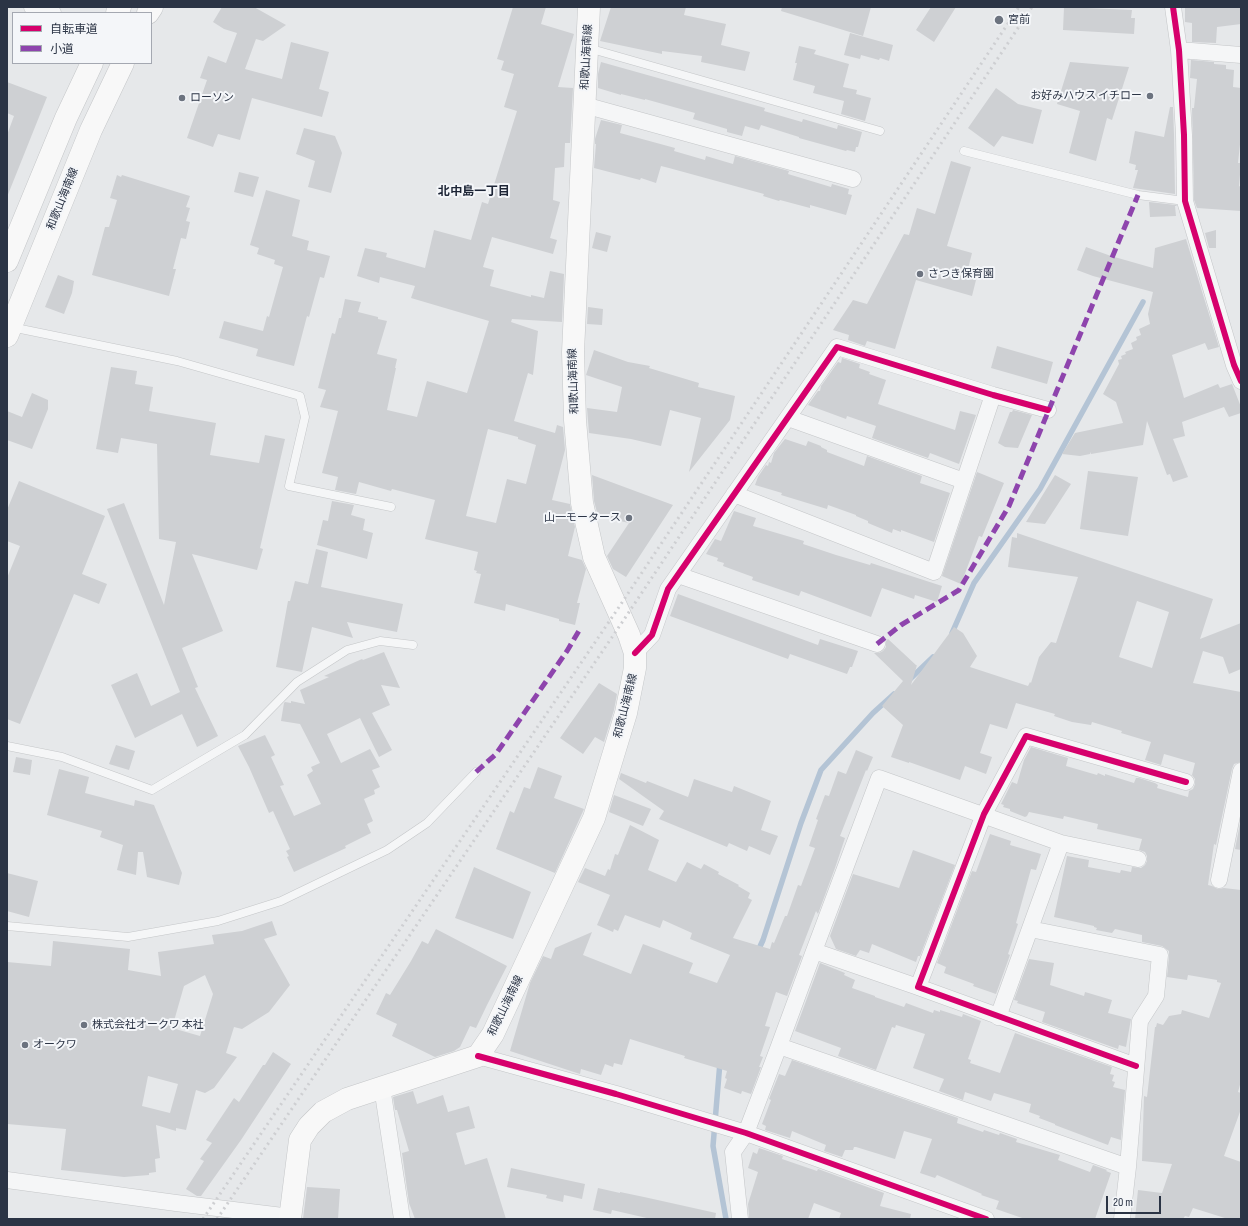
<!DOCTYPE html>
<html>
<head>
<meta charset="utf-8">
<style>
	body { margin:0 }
	#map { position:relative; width:1248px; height:1226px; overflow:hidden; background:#e6e8ea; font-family:"Sofia Sans Condensed","Noto Sans JP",sans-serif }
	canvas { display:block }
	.frame { position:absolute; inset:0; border:8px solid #2b3445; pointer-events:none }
	.legend { position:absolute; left:12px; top:12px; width:140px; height:52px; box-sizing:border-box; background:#f4f6f9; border:1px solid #a4a8b1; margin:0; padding:5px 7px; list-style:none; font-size:12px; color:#2b3445 }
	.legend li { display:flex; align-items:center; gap:8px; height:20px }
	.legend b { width:20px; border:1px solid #a4a8b1 }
	.scale { position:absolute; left:1106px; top:1196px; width:55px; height:18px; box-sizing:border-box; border:2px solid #2b3445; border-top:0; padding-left:5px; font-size:12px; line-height:14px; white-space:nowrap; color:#2b3445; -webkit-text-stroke:3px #f4f6f9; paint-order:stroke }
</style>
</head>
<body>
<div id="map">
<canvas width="1248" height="1226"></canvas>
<div class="frame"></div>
<ul class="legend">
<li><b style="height:5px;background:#d6006c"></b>自転車道</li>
<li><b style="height:5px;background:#8e44ad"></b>小道</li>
</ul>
<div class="scale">20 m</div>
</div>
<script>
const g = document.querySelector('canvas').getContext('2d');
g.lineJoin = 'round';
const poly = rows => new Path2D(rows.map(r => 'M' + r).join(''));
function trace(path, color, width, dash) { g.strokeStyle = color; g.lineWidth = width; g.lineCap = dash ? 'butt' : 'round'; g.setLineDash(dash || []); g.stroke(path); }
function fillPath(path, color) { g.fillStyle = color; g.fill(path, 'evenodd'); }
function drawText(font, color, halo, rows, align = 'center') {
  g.font = font + ' "Sofia Sans Condensed","Noto Sans JP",sans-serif'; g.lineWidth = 4; g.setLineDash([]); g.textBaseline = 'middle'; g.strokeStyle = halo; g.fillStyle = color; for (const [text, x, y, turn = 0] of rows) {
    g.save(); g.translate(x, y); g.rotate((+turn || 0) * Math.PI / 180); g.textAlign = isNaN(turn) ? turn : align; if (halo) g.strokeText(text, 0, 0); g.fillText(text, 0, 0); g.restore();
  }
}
const stream = poly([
	[952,633,974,583,1040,489,1143,302],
	[909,680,933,657],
	[757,953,763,940,801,823,821,770,873,713,894,694],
	[720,1062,713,1146,726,1219]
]);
const building = poly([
	[222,7,254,7,286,25,263,41,256,39,245,69,282,79,291,42,329,52,319,89,329,92,322,117,252,98,240,140,218,134,213,147,187,138,207,80,200,78,208,56,226,63,237,33,224,29,213,22],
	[513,7,546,7,541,24,574,34,558,87,573,88,570,143,565,143,564,167,555,168,553,200,560,202,550,238,557,240,553,254,492,237,483,267,494,270,490,286,531,297,531,295,544,298,550,271,564,274,562,322,512,319,511,322,538,331,533,375,528,373,514,421,555,433,557,425,563,427,565,450,552,500,570,504,575,527,568,556,582,560,586,569,577,603,580,603,575,625,559,621,559,619,506,604,505,611,474,603,481,574,476,573,477,571,474,570,478,552,425,539,435,500,392,489,391,491,359,482,356,494,335,490,338,477,322,473,338,411,320,407,326,390,318,388,332,333,335,334,339,318,341,318,345,299,361,302,358,312,378,317,378,319,387,321,377,354,397,359,395,368,396,368,387,410,417,417,427,381,467,393,489,321,411,298,415,286,380,277,379,283,357,276,365,248,387,253,386,257,425,268,434,230,471,240,482,202,488,204,517,111,504,107,514,74,501,70,504,61,497,59],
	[488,429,518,437,518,439,536,445,526,484,507,479,496,523,466,516],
	[611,7,686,7,684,15,726,24,721,45,750,52,745,71,701,62,702,56,662,51,662,54,600,41],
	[782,7,871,7,863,36,781,11],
	[931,7,956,7,934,42,916,30],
	[1064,7,1132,10,1131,18,1135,18,1134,34,1063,30],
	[1185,7,1241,7,1241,24,1217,27,1216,43,1192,42,1192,23,1185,22],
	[850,33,893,45,889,61,880,58,879,60,861,55,860,59,844,55],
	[799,46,816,50,814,54,849,64,843,87,857,90,856,94,871,98,865,121,841,114,844,101,813,93,815,86,793,80,797,63,795,63],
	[1191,60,1214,62,1214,64,1226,65,1226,69,1234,70,1233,87,1241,88,1241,135,1238,163,1241,163,1239,186,1241,187,1241,211,1197,208,1194,200,1192,108,1194,108,1197,79,1190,78],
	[601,62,765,108,764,111,802,122,803,119,837,129,838,125,862,132,858,147,856,147,855,152,847,150,846,151,799,138,799,137,761,125,759,130,745,126,742,136,727,132,727,129,693,119,695,113,645,99,645,100,621,94,621,95,598,88,598,74],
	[1070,62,1129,67,1112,120,1107,118,1096,161,1069,153,1080,111,1057,104],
	[7,82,47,97,7,197,7,135,14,116,7,113],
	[996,88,1018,104,1042,110,1033,144,1002,136,994,147,968,128],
	[1170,107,1173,107,1174,135,1175,194,1133,188,1138,170,1135,170,1136,165,1129,163,1135,131,1164,137],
	[601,120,622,125,620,133,675,148,674,151,705,160,706,156,733,164,735,156,789,171,788,174,831,187,832,184,849,189,848,194,852,195,846,215,810,205,810,208,780,200,779,201,763,196,764,194,669,168,661,166,656,183,641,178,640,180,594,168,596,144,595,144,595,139],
	[304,128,335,136,342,153,331,193,308,187,315,161,296,154],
	[951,161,971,167,947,246,972,253,968,269,978,272,972,296,916,280,895,349,867,341,865,346,848,340,849,335,833,330,853,300,867,304,904,234,909,235,917,208,935,214],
	[239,172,259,177,253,197,234,192],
	[117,175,121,177,122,175,190,196,186,207,190,208,186,221,190,222,186,239,181,238,173,269,176,269,169,296,92,275,105,227,109,227,117,200,110,198],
	[266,190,300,200,292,236,309,241,307,250,330,256,324,278,320,277,309,317,307,316,294,366,256,356,258,349,219,338,224,321,263,331,267,316,269,317,283,267,274,264,275,260,257,254,259,248,250,245],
	[1149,202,1176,205,1177,206,1175,206,1176,216,1150,217],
	[1216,230,1216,248,1209,248,1205,233],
	[596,232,611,236,607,252,592,248],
	[1186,239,1219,347,1208,350,1205,343,1172,355,1184,398,1218,384,1220,388,1232,384,1241,407,1241,413,1229,417,1224,407,1182,422,1185,436,1173,439,1188,477,1173,482,1170,474,1167,475,1147,421,1143,445,1091,454,1091,452,1090,454,1080,456,1062,454,1075,433,1123,423,1116,402,1103,394,1119,364,1118,360,1122,359,1121,356,1126,354,1125,352,1133,349,1131,343,1137,340,1136,337,1141,335,1139,329,1150,324,1148,314,1153,292,1093,276,1077,270,1086,247,1111,256,1153,268,1155,248],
	[58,275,74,281,72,293,64,314,45,307],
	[588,307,603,309,602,325,587,324],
	[997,346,1053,362,1047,384,991,368],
	[594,350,628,362,650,366,649,368,699,383,698,387,735,396,730,420,689,472,701,418,670,410,661,446,631,439,589,433,587,408,617,412,622,387,586,375],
	[842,358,860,364,859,368,870,372,869,374,886,380,878,404,955,430,960,411,976,415,959,464,930,453,928,458,872,438,876,426,847,416,846,419,808,405,818,391,820,391,821,386,838,362,841,363],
	[111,367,137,371,135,384,153,387,149,411,216,423,210,455,259,463,265,435,285,439,260,548,263,549,257,570,192,554,223,631,182,648,198,687,195,688,218,736,197,747,182,714,135,738,111,685,137,673,151,706,180,692,107,509,124,503,164,605,176,542,159,539,157,444,121,438,118,453,96,449],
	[32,393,48,400,48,409,32,449,7,440,7,411,22,417],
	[1013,410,1032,415,1018,448,1005,447,998,443,1010,412,1012,412],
	[785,439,806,446,808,441,821,446,821,447,827,450,827,452,864,466,867,456,922,476,920,483,950,493,934,542,901,530,901,532,893,529,892,533,868,523,868,521,856,516,856,515,828,505,827,509,781,495,782,493,755,485,758,477,766,465,768,466,769,462,771,463,774,453],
	[1088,471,1138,477,1128,536,1080,529],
	[977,472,1004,483,982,537,979,536,961,584,942,576],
	[592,475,673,505,626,577,613,569,607,556,629,523,598,516,594,501],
	[1055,475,1071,484,1045,524,1026,522],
	[19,481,105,516,82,574,107,584,99,604,74,594,20,724,7,719,7,578,20,546,7,541,7,510],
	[332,501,354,505,351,515,365,519,363,530,373,533,367,559,317,545,323,520,328,521],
	[734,511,756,518,753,526,804,541,803,544,836,555,870,565,871,563,942,586,937,602,915,595,914,599,882,588,871,617,801,591,799,596,752,580,753,577,723,566,724,563,717,561,718,558,706,554,715,539,721,541],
	[1017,533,1213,599,1200,639,1241,623,1241,669,1229,674,1223,657,1203,651,1193,683,1241,692,1241,762,1234,764,1232,769,1216,845,1214,844,1208,885,1212,886,1218,889,1224,888,1241,890,1241,1081,1238,1092,1241,1093,1241,1109,1224,1156,1241,1162,1241,1219,1228,1219,1193,1208,1189,1217,1185,1216,1183,1219,1135,1219,1138,1190,1162,1193,1172,1164,1142,1161,1144,1096,1147,1097,1155,1027,1156,1027,1157,1023,1163,1025,1169,1016,1181,1014,1182,1010,1209,1018,1221,983,1217,982,1217,980,1188,975,1187,980,1167,977,1169,956,1169,951,1162,946,1142,942,1142,935,1115,929,1112,933,1096,930,1097,928,1094,927,1094,926,1054,917,1067,856,1089,860,1088,867,1120,873,1121,870,1131,872,1132,867,1141,868,1145,865,1147,861,1147,856,1145,852,1139,850,1142,839,1097,829,1098,824,1064,816,1063,819,1029,812,1027,816,1025,817,1010,811,1010,809,1003,807,1004,805,1001,804,1012,782,1017,784,1024,760,1031,747,1068,758,1066,766,1097,775,1098,773,1105,776,1105,774,1134,783,1136,778,1139,778,1155,783,1158,785,1157,788,1188,797,1189,791,1193,789,1195,784,1195,779,1192,775,1195,763,1164,754,1161,765,1145,760,1151,742,1121,733,1122,731,1092,722,1091,725,1072,722,1054,716,1055,714,1016,703,1007,729,990,724,980,753,992,757,986,774,965,766,960,780,909,762,909,763,891,757,903,725,882,706,903,681,874,653,879,653,883,651,886,647,886,641,888,639,917,666,917,665,911,685,954,627,963,633,977,656,970,667,1028,686,1030,682,1031,683,1039,657,1051,642,1056,643,1078,577,1008,567,1012,537,1017,538],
	[1137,601,1169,612,1152,668,1119,657],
	[316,549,328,552,321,587,403,604,397,632,347,622,353,638,312,627,302,672,276,667,288,601,290,601,295,581,308,584],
	[678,594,818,645,820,639,858,651,852,667,850,667,847,674,790,654,788,659,670,616],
	[384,652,400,688,381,685,390,705,372,713,392,750,379,757,360,718,327,734,341,763,370,749,380,767,372,770,380,787,374,790,375,794,364,799,373,821,367,824,371,833,345,846,346,848,294,872,287,857,289,856,286,851,290,849,273,811,269,813,249,767,238,746,265,735,275,755,271,757,284,785,280,786,294,816,321,804,307,775,313,771,311,767,320,763,300,724,281,721,284,703,285,702,291,703,291,701,305,704,300,690,329,677,324,676,362,659,363,660],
	[599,683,617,694,614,710,604,742,595,737,583,754,560,738],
	[116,745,135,751,129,770,109,764],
	[856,750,873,757,867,771,866,770,840,836,845,838,835,868,818,914,816,911,799,955,802,956,787,996,776,992,765,1026,770,1027,760,1056,763,1057,759,1067,761,1067,751,1094,742,1091,741,1094,724,1088,727,1079,725,1078,727,1071,684,1058,685,1056,630,1039,622,1065,614,1063,613,1067,605,1064,601,1075,581,1069,580,1074,510,1051,530,983,543,956,551,959,555,948,592,932,583,955,631,974,643,944,693,963,689,973,717,983,730,955,690,939,692,933,663,920,660,928,625,915,618,931,614,929,613,932,597,925,610,895,578,882,585,868,605,876,608,869,610,870,615,854,618,855,630,825,659,840,648,870,676,882,687,862,701,869,704,864,719,872,718,874,739,885,738,886,750,893,748,898,752,900,733,938,770,949,772,942,774,943,785,916,787,916,798,885,801,886,815,848,809,846,818,820,816,819,825,795,829,796,838,771,846,774],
	[16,757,32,760,30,775,13,772],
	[538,767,562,776,554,798,584,809,555,873,496,849,510,811,514,813,524,787,530,789],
	[59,769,89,777,85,793,134,806,135,800,154,805,182,873,179,885,147,877,143,852,138,852,136,875,117,870,123,845,100,837,102,831,47,815],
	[621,773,646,783,647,781,688,797,694,779,732,792,734,786,771,801,761,830,778,836,770,855,749,846,747,851,729,843,727,847,659,819,664,811,619,779],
	[614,795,651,809,643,826,609,812],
	[1241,819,1241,850,1235,849],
	[990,834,1011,841,1010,845,1041,854,1036,870,1031,869,1016,923,1018,924,1008,954,1010,955,996,994,973,986,974,984,944,973,946,967,937,963,972,871,976,872],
	[913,850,955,865,920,956,918,956,916,962,872,944,869,953,860,950,856,956,836,949,830,936,853,874,899,888],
	[474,867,531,892,513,939,455,918],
	[7,873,38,881,29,917,7,911],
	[272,921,277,935,264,939,290,985,269,1012,242,1029,234,1027,226,1053,237,1057,214,1088,205,1093,196,1090,186,1130,176,1128,176,1131,156,1125,160,1158,155,1159,156,1172,149,1173,149,1175,124,1177,61,1170,66,1129,7,1124,7,962,51,966,53,941,130,949,128,970,161,976,158,952,214,944,212,935,242,931],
	[205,975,213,994,200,1036,172,1028,184,986],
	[148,1076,178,1084,170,1113,142,1106],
	[436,929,507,966,487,1005,476,1028,470,1026,460,1047,454,1051,435,1057,392,1036,397,1024,376,1014,386,993,390,995,411,961,422,941,428,944],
	[1029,959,1054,963,1050,985,1084,996,1085,992,1112,1000,1108,1013,1131,1019,1126,1047,1119,1045,1118,1049,1042,1022,1045,1012,1017,1003,1018,1001,1014,1000],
	[820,963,845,973,844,975,855,980,852,988,875,996,875,997,904,1007,906,1003,933,1013,934,1010,940,1012,940,1010,962,1017,963,1014,981,1021,968,1059,971,1060,970,1063,1000,1073,1015,1033,1112,1067,1110,1074,1114,1075,1112,1081,1115,1082,1113,1087,1125,1090,1121,1140,1111,1137,1108,1145,1055,1125,1055,1124,1039,1118,1040,1116,1029,1112,1031,1104,994,1093,991,1101,965,1092,963,1100,939,1091,944,1079,913,1068,925,1034,896,1025,895,1028,892,1027,876,1070,838,1056,841,1048,795,1031],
	[273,1052,291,1064,241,1140,201,1196,197,1196,186,1189,204,1161,200,1159,212,1143,206,1140,234,1098,239,1102,263,1065,265,1065],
	[792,1060,958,1118,957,1123,983,1132,984,1130,999,1135,1000,1133,1017,1139,1016,1142,1060,1155,1058,1160,1090,1172,1093,1165,1107,1170,1106,1171,1111,1173,1095,1219,1025,1219,996,1209,999,1201,981,1195,982,1194,937,1175,935,1178,920,1173,932,1139,904,1131,895,1159,856,1147,854,1147,853,1150,845,1150,842,1157,824,1151,826,1145,792,1131,790,1138,765,1130,766,1126,762,1124,771,1100,769,1099,779,1074,785,1076],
	[413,1091,417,1104,443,1095,448,1112,469,1106,475,1128,456,1133,465,1165,487,1158,506,1219,415,1219,409,1203,402,1153,409,1151,397,1110,395,1110,393,1097],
	[759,1148,783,1156,782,1159,817,1171,818,1169,884,1193,880,1206,911,1214,910,1219,839,1219,841,1213,814,1203,808,1219,754,1219,749,1218,748,1204,758,1172,748,1168,753,1152,757,1154],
	[511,1168,585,1184,582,1199,564,1195,563,1202,546,1198,547,1195,507,1187],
	[307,1187,340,1189,338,1219,303,1219],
	[598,1188,620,1193,620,1192,644,1197,716,1213,715,1219,651,1219,612,1210,611,1214,593,1210]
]);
const service = poly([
	[588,48,880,131],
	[964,151,1138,195,1185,201],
	[11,327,177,361,300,396,305,417,289,486,391,507],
	[7,746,62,757,152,790,245,735,297,682,347,650,380,641,413,645],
	[7,926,128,937,218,921,281,901,387,850,427,823,476,772]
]);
const minor = poly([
	[32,7,53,13],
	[1173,7,1179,50,1184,135,1185,201,1234,365,1241,381],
	[1179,50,1241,55],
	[584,105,853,179],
	[788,418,964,481],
	[734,494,934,572,993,395],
	[678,575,877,644],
	[635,653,652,635,668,589,837,347,993,395,1048,410],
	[1219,880,1241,771],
	[1030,929,1160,955,1156,996,1140,1021,1128,1167,1122,1219],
	[814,951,879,778,1061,843],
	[918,987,814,951,779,1046,1128,1167],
	[998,1017,1061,843,1138,859],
	[478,1056,616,1094,746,1133,986,1219],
	[1136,1066,918,987,984,814,1026,736,1186,782],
	[382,1087,402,1219],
	[7,1180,176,1203,291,1217],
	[740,1219,733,1152,746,1133,779,1046]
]);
const secondary = poly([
	[117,13,120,7],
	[148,13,152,7],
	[7,261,66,118,92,63],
	[7,336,91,130,123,63],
	[290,1219,300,1140,309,1126,323,1112,347,1099,478,1056,493,1034,594,818,626,713,635,668,635,653,629,635,594,557,582,503,575,420,573,352,589,7]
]);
const rail = poly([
	[203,1219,617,610,1019,7],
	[217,1219,623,621,1032,7]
]);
const quiet = poly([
	[877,644,901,625,959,590,1009,506,1138,195],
	[476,772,496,754,567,651,580,629]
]);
const cycleway = poly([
	[1173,7,1179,50,1184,135,1185,201,1234,365,1241,381],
	[635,653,652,635,668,589,837,347,993,395,1048,410],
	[478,1056,616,1094,746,1133,986,1219],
	[1136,1066,918,987,984,814,1026,736,1186,782]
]);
const markers = [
	[999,20,5,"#6c737f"],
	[1150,96,4,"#6c737f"],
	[182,98,4,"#6c737f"],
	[920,274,4,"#6c737f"],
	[629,518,4,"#6c737f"],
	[84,1025,4,"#6c737f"],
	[25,1045,4,"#6c737f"]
];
const poiNames = [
	["宮前",1008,20],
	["お好みハウス イチロー",1142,96,"right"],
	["ローソン",190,98],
	["さつき保育園",928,274],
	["山一モータース",621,518,"right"],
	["株式会社オークワ 本社",92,1025],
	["オークワ",33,1045]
];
const streetNames = [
	["和歌山海南線",587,57,-87],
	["和歌山海南線",63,199,-68],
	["和歌山海南線",574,381,-92],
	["和歌山海南線",626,706,-76],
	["和歌山海南線",506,1006,-64]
];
const neighbourhoodNames = [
	["北中島一丁目",474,192]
];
trace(stream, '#b4c4d5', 5.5);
fillPath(building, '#ced0d3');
trace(service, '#c4c6c8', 9);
trace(minor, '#c4c6c8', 17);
trace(secondary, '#c4c6c8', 23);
trace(service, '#f5f6f7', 8);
trace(minor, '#f5f6f7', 16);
trace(secondary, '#f8f8f8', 22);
trace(rail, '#cecfd2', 3, [2, 4]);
trace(quiet, '#8e44ad', 5, [10, 5]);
trace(cycleway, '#d6006c', 6);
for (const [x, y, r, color] of markers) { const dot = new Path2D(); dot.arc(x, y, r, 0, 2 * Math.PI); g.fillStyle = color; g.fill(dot); trace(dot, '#f4f6f9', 1.5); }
drawText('11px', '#2b3445', '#f4f6f9', poiNames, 'left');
drawText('11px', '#2b3445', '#f4f6f9', streetNames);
drawText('bold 12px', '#1d2536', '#f4f6f9', neighbourhoodNames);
</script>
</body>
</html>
